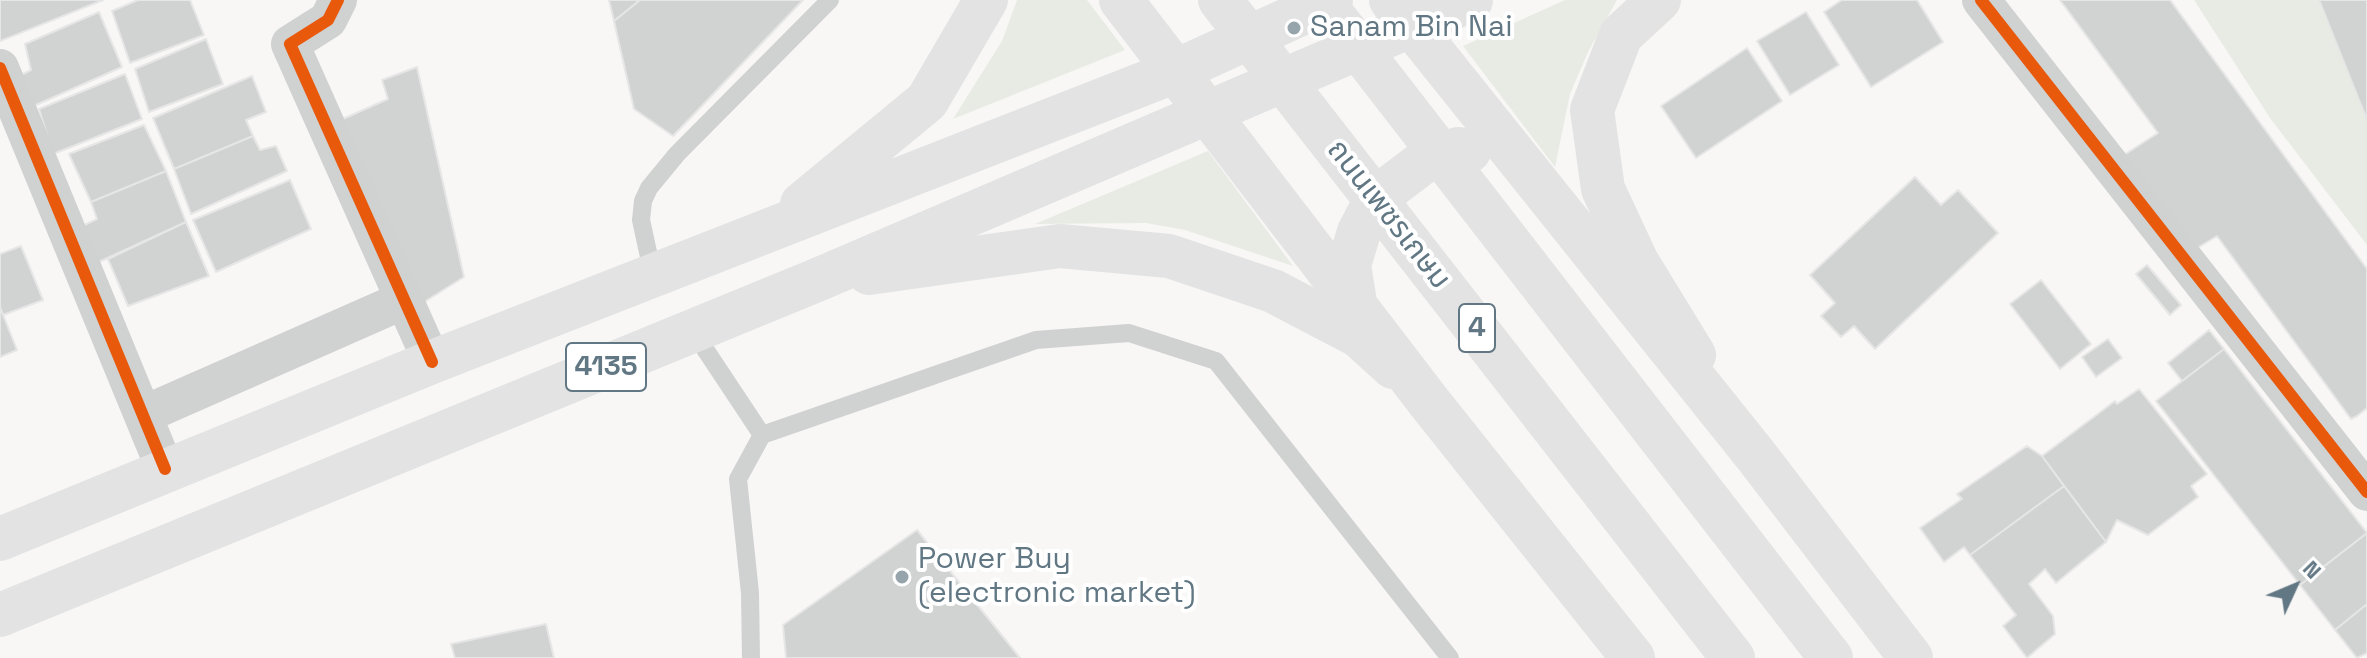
<!DOCTYPE html>
<html>
<head>
<meta charset="utf-8">
<style>
	body { margin:0 }
	#map { position:relative; width:2367px; height:658px; overflow:hidden; background:#f8f7f6; font-family:"Space Grotesk",sans-serif }
	canvas { display:block }
	.north { position:absolute; left:2255px; top:546px; width:80px; height:80px; -webkit-text-stroke:6px #fff; paint-order:stroke; rotate:46deg; font-size:22px; font-weight:700; line-height:32px; text-align:center; color:#617783 }
	.north::after { content:''; display:block; margin:auto; width:28px; height:36px; background:#617783; clip-path:polygon(50% 0,100% 100%,50% 72%,0 100%) }
</style>
</head>
<body>
<div id="map">
<canvas width="2367" height="658"></canvas>
<div class="north">N</div>
</div>
<script>
const g = document.querySelector('canvas').getContext('2d');
g.lineJoin = 'round';
function fillPath(path, color) { g.fillStyle = color; g.fill(path, 'evenodd'); }
const poly = rows => new Path2D(rows.map(r => 'M' + r).join(''));
function trace(path, color, width, dash) { g.strokeStyle = color; g.lineWidth = width; g.lineCap = dash ? 'butt' : 'round'; g.setLineDash(dash || []); g.stroke(path); }
function drawText(font, color, halo, rows, align = 'center') {
  g.font = font + ' "Space Grotesk","Noto Sans Thai",sans-serif'; g.lineWidth = 8; g.setLineDash([]); g.textBaseline = 'middle'; g.strokeStyle = halo; g.fillStyle = color; for (const [text, x, y, turn = 0] of rows) {
    g.save(); g.translate(x, y); g.rotate((+turn || 0) * Math.PI / 180); g.textAlign = isNaN(turn) ? turn : align; if (halo) g.strokeText(text, 0, 0); g.fillText(text, 0, 0); g.restore();
  }
}
const green = poly([
	[1017,0,1087,0,1125,50,953,119,1002,41],
	[1565,0,1617,0,1588,52,1570,94,1555,167,1463,46],
	[2194,0,2367,0,2367,245,2270,118],
	[1208,151,1293,266,1185,230,1146,223,1035,224]
]);
const building = poly([
	[0,0,103,0,0,41,0,0],
	[138,0,190,0,204,35,130,63,112,11,138,0],
	[609,0,640,0,614,21,609,0],
	[640,0,803,0,673,136,634,109,614,21,640,0],
	[1842,0,1917,0,1943,42,1871,87,1824,12,1842,0],
	[2060,0,2170,0,2367,269,2367,408,2357,416,2351,419,2217,236,2194,250,2124,155,2158,133,2060,0],
	[2319,0,2367,0,2367,120,2319,0],
	[99,12,122,67,29,108,15,78,31,70,25,44,99,12],
	[1806,12,1839,65,1790,95,1757,41,1806,12],
	[206,39,223,84,149,112,135,69,206,39],
	[1747,48,1782,101,1696,158,1661,106,1747,48],
	[417,67,464,277,416,307,327,126,388,99,382,80,417,67],
	[125,74,142,119,53,154,39,109,125,74],
	[252,76,266,112,246,120,253,136,174,169,153,118,252,76],
	[144,125,166,171,91,202,69,154,144,125],
	[253,136,260,150,276,146,287,171,191,214,174,169,253,136],
	[166,171,186,222,90,266,74,230,97,219,91,202,166,171],
	[1915,177,1941,205,1958,190,1998,233,1875,349,1854,326,1841,337,1821,316,1835,303,1810,275,1915,177],
	[290,180,311,229,216,272,193,220,290,180],
	[186,222,209,276,128,306,108,259,186,222],
	[21,246,43,300,3,315,0,307,0,254,21,246],
	[2147,265,2181,305,2170,315,2136,274,2147,265],
	[2041,280,2091,344,2060,369,2010,304,2041,280],
	[0,307,17,350,0,357,0,307],
	[2209,330,2224,349,2182,381,2168,363,2209,330],
	[2108,339,2122,358,2096,377,2082,357,2108,339],
	[2224,349,2367,533,2300,585,2156,401,2224,349],
	[2139,389,2207,474,2191,486,2198,497,2148,535,2117,520,2106,542,2042,456,2115,401,2117,404,2139,389],
	[2027,446,2042,456,2064,486,1970,555,1964,547,1944,562,1920,528,1962,499,1957,494,2027,446],
	[2064,486,2106,542,2056,583,2045,569,2029,584,2053,616,2055,634,2027,658,2003,626,2016,615,1970,555,2064,486],
	[917,530,1020,658,786,658,783,625,917,530],
	[2367,533,2367,604,2335,630,2300,585,2367,533],
	[2367,604,2367,653,2357,658,2335,630,2367,604],
	[546,624,554,658,455,658,451,644,546,624]
]);
const lane = poly([
	[653,275,641,220,643,201,649,188,677,154,830,0],
	[693,331,762,435],
	[751,658,750,593,738,479,762,435,1036,340,1129,333,1216,361,1450,658]
]);
const street = poly([
	[338,0,328,20,290,44,432,362],
	[1981,0,2367,492],
	[0,68,165,469],
	[143,415,404,300]
]);
const primary = poly([
	[1659,0,1621,35,1592,110,1603,189,1637,262,1694,355],
	[802,204,927,101,986,0],
	[869,273,1060,246,1169,256,1273,291,1359,336,1393,367],
	[0,539,432,362,1176,71,1331,0],
	[0,615,817,280,1471,0]
]);
const highway = poly([
	[1121,0,1429,402,1633,658],
	[1220,0,1733,658],
	[1321,0,1831,658],
	[1391,0,1757,457,1911,658],
	[1355,303,1349,265,1359,232,1371,209,1393,185,1426,160,1458,149,1469,151]
]);
const cycleway = poly([
	[338,0,328,20,290,44,432,362],
	[1981,0,2367,492],
	[0,68,165,469]
]);
const markers = [
	[1294,28,8,"#96a4ab"],
	[902,577,8,"#96a4ab"]
];
const shields = [
	[1477,328,36],
	[606,367,80]
];
const shieldNames = [
	["4",1477,328],
	["4135",606,367]
];
const poiNames = [
	["Sanam Bin Nai",1310,28],
	["Power Buy",918,560],
	["(electronic market)",918,594]
];
const streetNames = [
	["ถนนเพชรเกษม",1388,215,52]
];
fillPath(green, '#e8ebe4');
fillPath(building, '#d1d3d3');
trace(building, '#e7e6e6', 2);
trace(lane, '#d0d1d1', 18);
trace(street, '#d0d1d1', 38);
trace(primary, '#e3e3e3', 44);
trace(highway, '#e3e3e3', 44);
trace(cycleway, '#e8590c', 12);
for (const [x, y, r, color] of markers) { const dot = new Path2D(); dot.arc(x, y, r, 0, 2 * Math.PI); g.fillStyle = color; g.fill(dot); trace(dot, '#fff', 3); }
for (const [x, y, w] of shields) { const box = new Path2D(); box.roundRect(x - w / 2, y - 24, w, 48, 6); g.fillStyle = '#fff'; g.fill(box); trace(box, '#617783', 2); }
drawText('bold 28px', '#617783', null, shieldNames);
drawText('30px', '#617783', '#fff', poiNames, 'left');
drawText('30px', '#617783', '#fff', streetNames);
</script>
</body>
</html>
